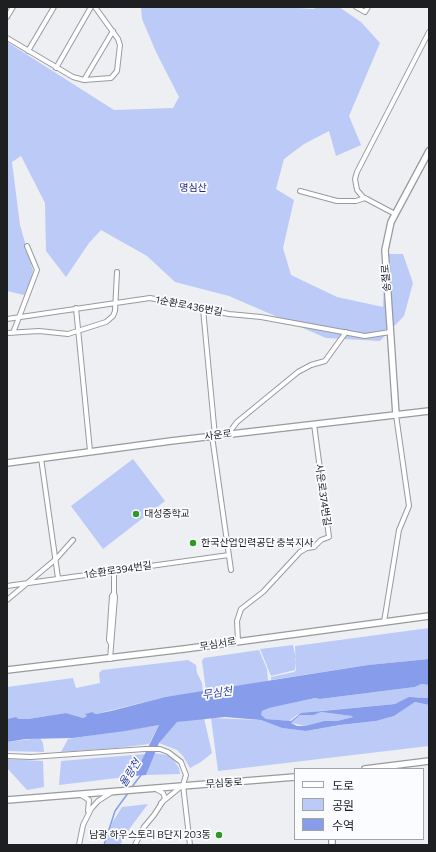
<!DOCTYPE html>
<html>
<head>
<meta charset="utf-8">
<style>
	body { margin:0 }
	#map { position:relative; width:436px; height:852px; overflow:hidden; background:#edeff3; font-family:Commissioner,"Noto Sans KR",sans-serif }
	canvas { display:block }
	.frame { position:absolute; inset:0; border:8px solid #1e1f20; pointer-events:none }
	.legend { position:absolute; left:294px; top:768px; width:130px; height:72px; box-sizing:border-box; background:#fbfcff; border:1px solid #a3a4a6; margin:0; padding:5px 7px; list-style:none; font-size:12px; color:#1e1f20 }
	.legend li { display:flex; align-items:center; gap:8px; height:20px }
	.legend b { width:20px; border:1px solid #a3a4a6 }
</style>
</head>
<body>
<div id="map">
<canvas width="436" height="852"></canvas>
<div class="frame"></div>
<ul class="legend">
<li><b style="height:5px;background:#fff"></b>도로</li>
<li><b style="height:11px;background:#bccaf8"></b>공원</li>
<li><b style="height:11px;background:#879deb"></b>수역</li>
</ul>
</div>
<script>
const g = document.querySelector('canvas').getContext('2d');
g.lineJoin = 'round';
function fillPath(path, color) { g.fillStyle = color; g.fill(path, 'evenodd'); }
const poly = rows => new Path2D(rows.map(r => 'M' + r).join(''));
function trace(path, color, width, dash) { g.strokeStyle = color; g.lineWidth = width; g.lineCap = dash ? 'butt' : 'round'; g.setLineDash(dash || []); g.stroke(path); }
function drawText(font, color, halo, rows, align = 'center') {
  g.font = font + ' Commissioner,"Noto Sans KR",sans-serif'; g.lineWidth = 3.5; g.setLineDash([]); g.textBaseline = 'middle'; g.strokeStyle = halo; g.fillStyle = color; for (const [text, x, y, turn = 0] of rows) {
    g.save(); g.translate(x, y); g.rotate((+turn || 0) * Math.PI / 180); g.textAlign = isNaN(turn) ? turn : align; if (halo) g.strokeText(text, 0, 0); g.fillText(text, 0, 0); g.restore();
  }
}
const green = poly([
	[141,7,282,7,313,9,318,7,339,7,361,22,380,43,349,116,361,145,336,156,329,131,304,144,284,159,276,189,294,200,283,248,291,275,337,297,383,307,385,254,403,254,413,283,404,316,380,341,326,338,229,296,175,282,147,256,101,230,89,243,66,277,46,251,45,203,21,156,12,162,20,225,33,271,28,296,7,291,7,42,114,110,173,108,179,97,156,52,142,19],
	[133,459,165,501,103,549,71,506],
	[429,628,429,659,368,665,271,680,271,677,294,672,296,670,295,646],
	[293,645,296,659,295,670,271,676,260,649],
	[259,650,267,669,268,681,206,691,202,661,204,658],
	[188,660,196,665,197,673,202,683,203,692,165,697,96,714,92,712,86,714,87,716,83,718,66,713,28,719,19,719,16,717,7,719,7,687,73,678,76,688,100,683,99,673,102,670],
	[421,684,429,685,429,698,416,697,395,704,319,711,297,715,289,721,266,719,260,715,262,711,268,708,315,698,320,699,415,687],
	[415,702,429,705,429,746,218,771,211,718,261,720,282,728,306,731,341,725,376,721,394,716],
	[321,712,353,716,353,717,337,721,324,721,305,726,291,723,300,715,314,715],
	[204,718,212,753,201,762,190,768,183,756,177,750,159,743,176,722],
	[159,725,149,744,117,748,61,752,68,739],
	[40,738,43,743,44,752,7,751,7,742],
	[154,753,167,755,173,759,179,768,180,774,146,775],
	[145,754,134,776,59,785,61,761],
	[7,759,43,761,44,787,27,790,7,768],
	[148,804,130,828,120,845,105,845,112,823,122,807]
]);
const water = poly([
	[429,659,429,685,421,684,415,687,320,699,315,698,269,708,262,711,261,715,266,719,291,721,301,713,395,704,409,697,429,698,429,705,415,702,394,716,376,721,340,725,306,731,282,728,261,720,225,717,177,722,159,743,146,775,134,776,159,725,125,731,73,738,26,739,7,742,7,719,16,717,19,719,28,719,66,713,83,718,87,716,85,714,92,712,96,714,111,711,165,697,368,665],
	[321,712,352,716,353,717,337,721,324,721,305,726,297,726,291,723,300,715,314,715]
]);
const stream = poly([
	[131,788,141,775],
	[104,845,115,811,128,793]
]);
const street = poly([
	[356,7,365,12,368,7],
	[7,17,13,7],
	[7,38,73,77,84,80,111,78,117,71,120,45,118,39,95,7],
	[28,51,54,7],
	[56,68,91,7],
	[84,80,113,31],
	[300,191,337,201,356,201,365,198],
	[395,214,363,197,357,190,355,179,357,172,429,32],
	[76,308,90,451],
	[203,309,215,436],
	[7,319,150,298,229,314,261,317,365,336,390,332],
	[7,333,39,331,68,334,106,322,113,316,115,311,117,272],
	[13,333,37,270,27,246],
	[228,434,237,422,298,372,311,365,325,361,346,332],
	[212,436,231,570],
	[41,458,58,578],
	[7,586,229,555],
	[7,600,56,559,73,540],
	[384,622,399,530,409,506,396,415],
	[238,641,237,621,241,609,263,592,300,552,307,548,314,547,321,540,329,537,314,424],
	[110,642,109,640,112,596,114,593],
	[110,659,115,597,114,593,114,571],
	[7,756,31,757,145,749,160,749,168,752,181,762,186,775,183,785,161,803],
	[183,785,190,845],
	[81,795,89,800,88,811],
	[79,845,83,825,91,809,98,801,112,792],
	[135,845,144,827,154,815,165,798,163,793,154,788]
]);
const secondary = poly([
	[396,415,385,250,391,222,429,151],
	[7,463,171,441,429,411],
	[7,670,184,649,429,616],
	[365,769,429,761],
	[7,800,295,777],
	[332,839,332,845]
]);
const markers = [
	[136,514,4,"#2f9923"],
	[193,543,4,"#2f9923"],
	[219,835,4,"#2f9923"]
];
const parkNames = [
	["명심산",193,188]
];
const streetNames = [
	["송절로",386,278,-95],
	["1순환로436번길",189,306,11],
	["사운로",218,435,-7],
	["사운로374번길",323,495,82],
	["1순환로394번길",118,570,-8],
	["무심서로",218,644,-9],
	["무심동로",224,783,-4]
];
const poiNames = [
	["대성중학교",144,514],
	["한국산업인력공단 충북지사",201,543],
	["남광 하우스토리 B단지 203동",211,835,"right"]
];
const waterNames = [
	["무심천",217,693,-8],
	["율량천",130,773,-58]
];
fillPath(green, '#bccaf8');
fillPath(water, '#879deb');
trace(stream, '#879deb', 1.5);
trace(street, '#999a9e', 6);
trace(secondary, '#999a9e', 8);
trace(street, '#fff', 4);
trace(secondary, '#fff', 5.5);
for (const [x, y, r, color] of markers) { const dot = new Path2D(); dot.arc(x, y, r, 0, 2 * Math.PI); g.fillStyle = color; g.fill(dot); trace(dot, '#fbfcff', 1.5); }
drawText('10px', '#202982', '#fbfcff', parkNames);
drawText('10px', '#1e1f20', '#fbfcff', streetNames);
drawText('10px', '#1e1f20', '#fbfcff', poiNames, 'left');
drawText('italic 11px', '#34449f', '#fbfcff', waterNames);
</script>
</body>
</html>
